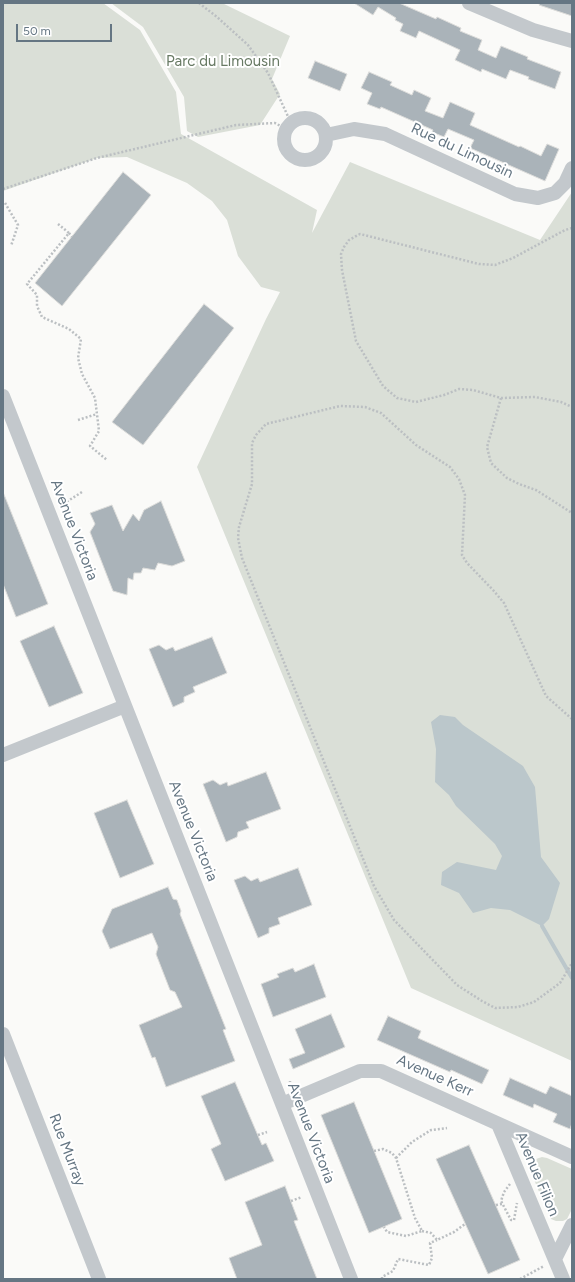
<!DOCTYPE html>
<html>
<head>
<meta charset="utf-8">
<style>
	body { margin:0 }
	#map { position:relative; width:575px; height:1282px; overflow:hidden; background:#fafaf8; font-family:Figtree,sans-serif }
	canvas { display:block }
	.frame { position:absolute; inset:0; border:4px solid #657683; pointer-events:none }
	.scale { position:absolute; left:16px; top:24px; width:96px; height:18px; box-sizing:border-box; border:2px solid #657683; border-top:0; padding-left:5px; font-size:12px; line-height:14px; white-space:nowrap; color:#657683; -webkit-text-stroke:3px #fff; paint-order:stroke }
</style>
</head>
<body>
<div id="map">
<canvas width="575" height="1282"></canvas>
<div class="frame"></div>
<div class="scale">50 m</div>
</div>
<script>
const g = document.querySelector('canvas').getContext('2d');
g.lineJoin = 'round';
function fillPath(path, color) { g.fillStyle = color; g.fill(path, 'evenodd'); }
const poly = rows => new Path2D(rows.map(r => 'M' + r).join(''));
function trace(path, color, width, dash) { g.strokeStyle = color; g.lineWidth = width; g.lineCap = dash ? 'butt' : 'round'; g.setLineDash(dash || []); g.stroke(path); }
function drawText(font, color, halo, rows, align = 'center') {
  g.font = font + ' Figtree,sans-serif'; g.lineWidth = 4; g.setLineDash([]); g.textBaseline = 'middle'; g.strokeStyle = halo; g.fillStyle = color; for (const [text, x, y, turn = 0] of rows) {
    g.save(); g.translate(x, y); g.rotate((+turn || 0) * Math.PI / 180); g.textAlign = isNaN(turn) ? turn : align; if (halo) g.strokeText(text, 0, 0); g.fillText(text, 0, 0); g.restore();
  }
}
const green = poly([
	[3,3,103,3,140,30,176,92,181,134,317,210,312,233,350,162,540,240,572,192,572,1061,411,988,197,467,266,319,280,292,261,287,238,256,227,220,212,201,187,183,127,157,97,158,3,191],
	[111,3,222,3,290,36,272,79,280,94,260,125,198,137,187,131,184,97,143,27],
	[542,1157,547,1158,572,1169,572,1209,567,1219,563,1221,556,1221,551,1219,548,1214,531,1172,531,1168,532,1163,536,1159]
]);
const water = poly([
	[440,715,455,717,463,725,523,766,535,787,541,857,560,883,549,919,542,926,510,910,491,908,473,913,459,893,441,885,442,872,457,862,496,870,502,856,495,844,456,806,449,795,435,782,436,749,431,722]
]);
const stream = poly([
	[542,926,572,978]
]);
const building = poly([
	[354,3,399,3,436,19,437,17,461,28,460,31,482,40,478,50,496,58,501,46,528,57,527,59,561,72,555,89,528,79,529,77,510,70,506,79,482,69,481,72,455,60,460,50,419,31,416,38,400,31,403,24,395,20,396,18,378,7,373,15,354,3],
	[540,3,572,3,572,16,539,5,540,3],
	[315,61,347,74,340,91,308,78,315,61],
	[369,72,392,82,390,85,412,95,414,90,431,98,425,111,443,118,450,102,475,113,470,125,519,147,520,146,541,156,547,144,559,149,545,181,470,148,474,140,448,129,444,137,432,132,433,130,381,107,380,109,367,104,372,93,361,88,369,72],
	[123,172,151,195,62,306,35,283,123,172],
	[204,304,234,328,143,445,112,422,204,304],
	[3,492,48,604,16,617,3,584,3,492],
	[161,501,185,561,172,566,158,563,155,570,143,568,141,573,134,573,133,580,128,578,127,595,113,591,90,532,95,524,90,513,112,505,123,531,133,514,139,521,144,510,161,501],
	[54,626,83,693,49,707,20,641,54,626],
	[212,637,227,673,193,687,195,692,184,697,184,702,173,707,149,649,159,645,166,650,173,647,175,651,212,637],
	[266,772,281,809,246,822,249,828,238,832,237,837,226,842,203,784,213,780,220,785,227,782,228,786,266,772],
	[127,800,154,864,120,878,94,813,127,800],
	[298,868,312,905,278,918,280,924,269,928,269,933,258,938,234,880,245,876,251,881,258,878,260,882,298,868],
	[168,887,173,899,177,900,181,911,180,914,226,1029,223,1030,235,1061,166,1087,155,1057,152,1058,139,1025,182,1007,175,992,170,990,156,954,158,947,152,933,110,949,102,931,112,909,168,887],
	[314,964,326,997,273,1017,261,984,279,977,277,974,293,968,295,972,314,964],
	[331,1014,345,1047,293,1069,289,1059,305,1053,295,1029,331,1014],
	[388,1016,421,1031,418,1038,489,1070,482,1084,451,1070,450,1072,377,1040,388,1016],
	[510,1078,546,1094,550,1086,572,1096,572,1123,570,1129,553,1122,557,1114,534,1104,533,1108,503,1095,510,1078],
	[235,1082,262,1145,266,1143,274,1161,225,1181,211,1149,221,1144,201,1096,235,1082],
	[354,1102,402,1219,369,1233,321,1115,354,1102],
	[469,1145,520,1260,488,1274,436,1159,469,1145],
	[285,1186,298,1220,294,1221,317,1279,237,1279,229,1258,262,1245,245,1202,285,1186]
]);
const path = poly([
	[199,3,217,17,248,45,268,73,291,123],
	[3,189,97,158,236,125,275,123,286,129],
	[5,203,18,225,11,246],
	[58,224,69,233,27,284,37,295,37,306,42,317,69,329,81,339,78,358,82,374,95,398,99,431,90,446,107,460],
	[572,228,565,230,513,258,495,265,479,264,360,234,349,240,344,247,341,254,342,270,356,341,383,386,397,398,416,402,444,395,459,389,473,390,501,398,535,397,561,402,572,407],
	[69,233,72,237],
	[501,398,487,447,491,463,507,478,519,484,536,490,572,513],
	[78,420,97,414],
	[60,506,82,492],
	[572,719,546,696,504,603,493,590,467,563,462,555,465,495,459,479,450,467,416,445,381,413,365,407,340,406,266,424,256,435,252,443,252,484,239,527,238,538,242,558,374,886,394,920,457,985,482,1001,495,1008,518,1007,534,1002,560,983,572,963],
	[290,1082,290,1081],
	[258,1135,267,1132],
	[374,1151,383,1149,392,1153,396,1158,415,1218,422,1231,406,1236,387,1232,384,1227],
	[396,1158,412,1142,431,1130,447,1128],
	[510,1184,504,1192,501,1201,511,1220,514,1220,517,1203],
	[291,1201,302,1197],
	[496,1205,502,1204],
	[422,1231,431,1233,437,1240,454,1232,465,1224],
	[382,1279,382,1277,393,1271,398,1259,429,1265,432,1258,430,1243,437,1240],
	[520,1279,544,1266]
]);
const minor = poly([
	[469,3,533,30,572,41],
	'284 139a21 21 0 1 1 42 0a21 21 0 1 1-42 0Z',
	[326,135,354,129,385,134,515,194,538,198,555,193,565,183,572,168],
	[3,396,351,1279],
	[3,755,125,706],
	[3,1034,99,1279],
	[282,1104,360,1071,381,1071,572,1157],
	[498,1124,563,1279],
	[555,1259,572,1225]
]);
const parkNames = [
	["Parc du Limousin",223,62]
];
const streetNames = [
	["Rue du Limousin",462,151,25],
	["Avenue Victoria",74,530,69],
	["Avenue Victoria",193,831,68],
	["Avenue Kerr",435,1076,24],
	["Avenue Victoria",311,1133,69],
	["Rue Murray",67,1150,69],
	["Avenue Filion",537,1174,67]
];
fillPath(green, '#dadfd7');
fillPath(water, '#bbc7cb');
trace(stream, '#bbc7cb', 4);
fillPath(building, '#aab3b9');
trace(building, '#dcdcda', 1);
trace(path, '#bbbfc2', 2.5, [2, 2]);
trace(minor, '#c3c8cc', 14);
drawText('15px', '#687a64', '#fff', parkNames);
drawText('15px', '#657683', '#fff', streetNames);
</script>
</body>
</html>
